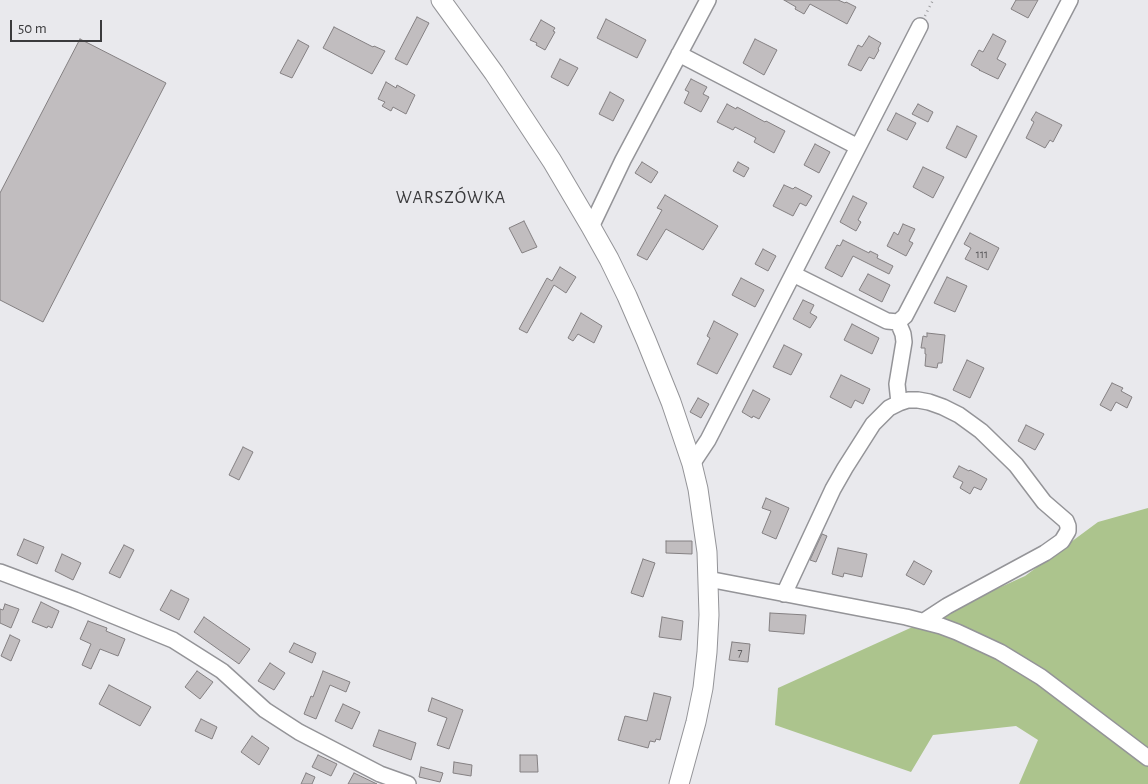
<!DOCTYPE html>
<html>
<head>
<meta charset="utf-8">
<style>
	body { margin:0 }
	#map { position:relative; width:1148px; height:784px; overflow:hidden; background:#e9e9ed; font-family:"Alegreya Sans",sans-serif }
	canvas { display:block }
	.scale { position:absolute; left:10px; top:20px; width:92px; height:22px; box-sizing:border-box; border:2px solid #3a3a3c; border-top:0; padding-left:6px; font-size:15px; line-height:18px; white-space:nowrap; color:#3a3a3c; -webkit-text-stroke:4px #e9e9ed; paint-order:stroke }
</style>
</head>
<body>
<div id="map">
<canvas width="1148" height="784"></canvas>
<div class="scale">50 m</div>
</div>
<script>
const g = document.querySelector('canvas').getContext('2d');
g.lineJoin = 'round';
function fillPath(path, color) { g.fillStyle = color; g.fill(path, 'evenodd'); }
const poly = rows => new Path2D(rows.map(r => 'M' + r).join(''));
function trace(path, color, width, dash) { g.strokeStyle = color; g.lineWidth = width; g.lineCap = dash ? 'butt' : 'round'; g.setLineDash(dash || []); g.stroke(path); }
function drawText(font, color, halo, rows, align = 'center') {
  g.font = font + ' "Alegreya Sans",sans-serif'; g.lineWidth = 4; g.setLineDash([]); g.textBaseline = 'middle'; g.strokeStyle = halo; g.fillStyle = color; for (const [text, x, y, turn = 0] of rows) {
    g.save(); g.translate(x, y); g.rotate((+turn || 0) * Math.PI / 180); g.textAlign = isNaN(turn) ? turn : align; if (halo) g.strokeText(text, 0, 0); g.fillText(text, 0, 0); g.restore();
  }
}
const green = poly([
	[1148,508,1148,784,1019,784,1038,740,1016,726,933,735,911,772,775,725,778,688,1025,576,1098,522]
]);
const building = poly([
	[784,0,838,0,845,3,846,2,856,7,847,24,810,4,804,14,795,9,796,7,784,0],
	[1016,0,1038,0,1028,18,1011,9,1016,0],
	[417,17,429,23,407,65,395,59,417,17],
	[606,19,646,40,637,58,597,38,606,19],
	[541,20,555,28,553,31,555,32,545,50,536,45,537,43,530,40,541,20],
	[334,27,373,47,374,46,385,51,372,74,323,48,334,27],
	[993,34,1006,41,997,59,1006,64,998,79,979,70,980,70,971,65,979,50,983,52,993,34],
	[869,36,881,43,878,49,879,50,874,59,869,57,861,71,848,65,858,45,862,47,869,36],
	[80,39,166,83,43,322,0,300,0,193,80,39],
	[755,39,777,50,764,75,743,63,755,39],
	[298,40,309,46,292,78,280,73,298,40],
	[560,59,578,68,568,86,551,77,560,59],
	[691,79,707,87,703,94,709,97,701,112,684,103,689,92,685,90,691,79],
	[386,82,396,88,397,85,415,95,406,114,393,107,391,111,382,106,385,102,378,99,386,82],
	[610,92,624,100,613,121,599,114,610,92],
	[727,104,736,109,737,107,765,122,766,121,785,131,774,153,754,142,756,138,735,127,733,130,717,122,727,104],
	[918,104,933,112,928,122,912,114,918,104],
	[1036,112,1062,125,1053,142,1050,140,1045,148,1026,138,1034,122,1031,120,1036,112],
	[896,113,916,123,907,140,887,130,896,113],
	[957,126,977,136,966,158,946,148,957,126],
	[815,144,830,152,819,173,804,165,815,144],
	[642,162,658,172,651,183,635,173,642,162],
	[738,162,749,168,744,177,733,171,738,162],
	[923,167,944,177,933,198,913,187,923,167],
	[784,185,793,189,795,187,812,196,806,206,800,203,793,216,773,206,784,185],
	[665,195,718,226,703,250,666,229,647,260,637,255,662,210,657,208,665,195],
	[853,196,867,203,858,220,861,222,856,231,840,222,853,196],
	[524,221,537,247,522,253,509,228,524,221],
	[903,224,915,229,909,241,913,243,906,256,887,246,894,232,898,235,903,224],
	[970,233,999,248,988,270,965,259,971,248,964,244,970,233],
	[843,240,869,253,870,251,878,255,877,258,893,266,889,274,853,256,842,277,825,268,837,245,840,246,843,240],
	[763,249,776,256,768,271,755,264,763,249],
	[560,267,576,277,566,293,554,285,527,333,519,329,547,278,552,281,560,267],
	[868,274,890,285,882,302,859,290,868,274],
	[947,277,967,286,955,312,934,303,947,277],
	[741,278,764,290,755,307,732,295,741,278],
	[803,300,814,305,810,313,817,317,810,328,793,319,803,300],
	[581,313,602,326,594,343,578,334,573,341,568,338,581,313],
	[714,321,738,334,717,374,697,364,710,338,707,336,714,321],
	[852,324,879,338,872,354,844,340,852,324],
	[927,333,945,335,942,363,938,363,937,368,925,366,926,354,925,354,925,348,921,348,923,336,927,337,927,333],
	[784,345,802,354,791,375,773,367,784,345],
	[967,360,984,368,970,398,953,390,967,360],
	[841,375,870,389,863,404,855,400,851,408,830,397,841,375],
	[1112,383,1123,388,1121,391,1132,397,1127,408,1116,402,1111,411,1100,405,1112,383],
	[753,390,770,399,759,419,753,416,752,418,742,412,753,390],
	[698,398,709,404,701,418,690,412,698,398],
	[1026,425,1044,434,1035,450,1018,441,1026,425],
	[243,447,253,452,239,480,229,475,243,447],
	[959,466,969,471,970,470,987,479,981,490,974,487,970,494,960,488,963,482,953,477,959,466],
	[766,498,789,508,776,539,762,533,771,511,762,508,766,498],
	[822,534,827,536,816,562,810,560,822,534],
	[24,539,44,547,37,564,17,555,24,539],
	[666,541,692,541,692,554,666,553,666,541],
	[124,545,134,550,120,578,109,573,124,545],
	[838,548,867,554,862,577,844,573,843,577,832,574,838,548],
	[62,554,81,563,73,580,55,571,62,554],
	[643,559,655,563,643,597,631,593,643,559],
	[914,561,932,571,924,585,906,575,914,561],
	[171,590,189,599,179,620,160,610,171,590],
	[41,602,59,611,52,628,48,626,47,628,32,622,41,602],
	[5,604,19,609,11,628,0,623,0,609,3,610,5,604],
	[770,613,806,615,804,634,769,631,770,613],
	[204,617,250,649,239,664,194,632,204,617],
	[662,617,683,621,681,640,659,637,662,617],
	[88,621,107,628,106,631,125,639,118,656,100,649,91,669,82,665,91,644,80,639,88,621],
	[10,635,20,640,11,661,1,656,10,635],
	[732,642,750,644,748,662,729,660,732,642],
	[294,643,316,653,312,663,289,652,294,643],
	[270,663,285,673,274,690,258,681,270,663],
	[197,671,213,682,200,699,185,687,197,671],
	[323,671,350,682,346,692,330,685,316,719,304,714,311,696,313,697,323,671],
	[109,685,151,707,140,726,99,704,109,685],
	[654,693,671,697,660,740,656,739,655,742,650,741,648,748,618,740,625,716,647,721,654,693],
	[432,698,463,710,449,749,437,745,447,718,428,711,432,698],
	[343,704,360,712,352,729,335,721,343,704],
	[201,719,217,727,212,739,195,731,201,719],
	[379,730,416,743,411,760,373,746,379,730],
	[252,736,269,748,259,765,241,752,252,736],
	[318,755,337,764,331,776,312,767,318,755],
	[520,755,537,755,538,772,520,772,520,755],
	[454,762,472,765,471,776,453,773,454,762],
	[421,767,443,773,440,782,419,777,421,767],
	[306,773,315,777,312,784,301,784,306,773],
	[354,773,377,784,348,784,354,773]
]);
const path = poly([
	[925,16,933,0]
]);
const minor = poly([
	[679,54,858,147],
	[591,227,623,160,708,0],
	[793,274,887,321,898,322,905,316,1070,0],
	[898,322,903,334,904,342,897,384,899,403],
	[692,464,708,440,920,26],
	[0,572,75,600,173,640,222,671,265,710,299,732,380,774,408,784],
	[708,579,906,617,941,626,957,632,1000,652,1041,677,1148,758],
	[784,594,833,489,845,468,873,424,889,408,899,403,908,400,918,400,929,402,943,407,959,415,981,431,1016,465,1044,502,1066,521,1068,526,1068,531,1062,541,1045,553,947,606,924,621]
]);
const tertiary = poly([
	[441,0,494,73,552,161,591,227,609,259,627,296,646,340,671,402,692,464,698,489,707,552,709,615,707,652,703,688,696,722,679,784]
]);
const numberNames = [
	["111",982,254],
	["7",740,652]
];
const quarterNames = [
	["WARSZÓWKA",451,198]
];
fillPath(green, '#acc48d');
fillPath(building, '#c1bdbf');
trace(building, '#848082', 1);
trace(minor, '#949498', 18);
trace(tertiary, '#949498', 21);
trace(path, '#9c9c9f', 2.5, [1, 4]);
trace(minor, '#fff', 15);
trace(tertiary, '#fff', 19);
drawText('12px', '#5c5b5d', null, numberNames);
g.letterSpacing = '1px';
drawText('18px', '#3a3a3c', '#e9e9ed', quarterNames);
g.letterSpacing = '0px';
</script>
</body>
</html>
